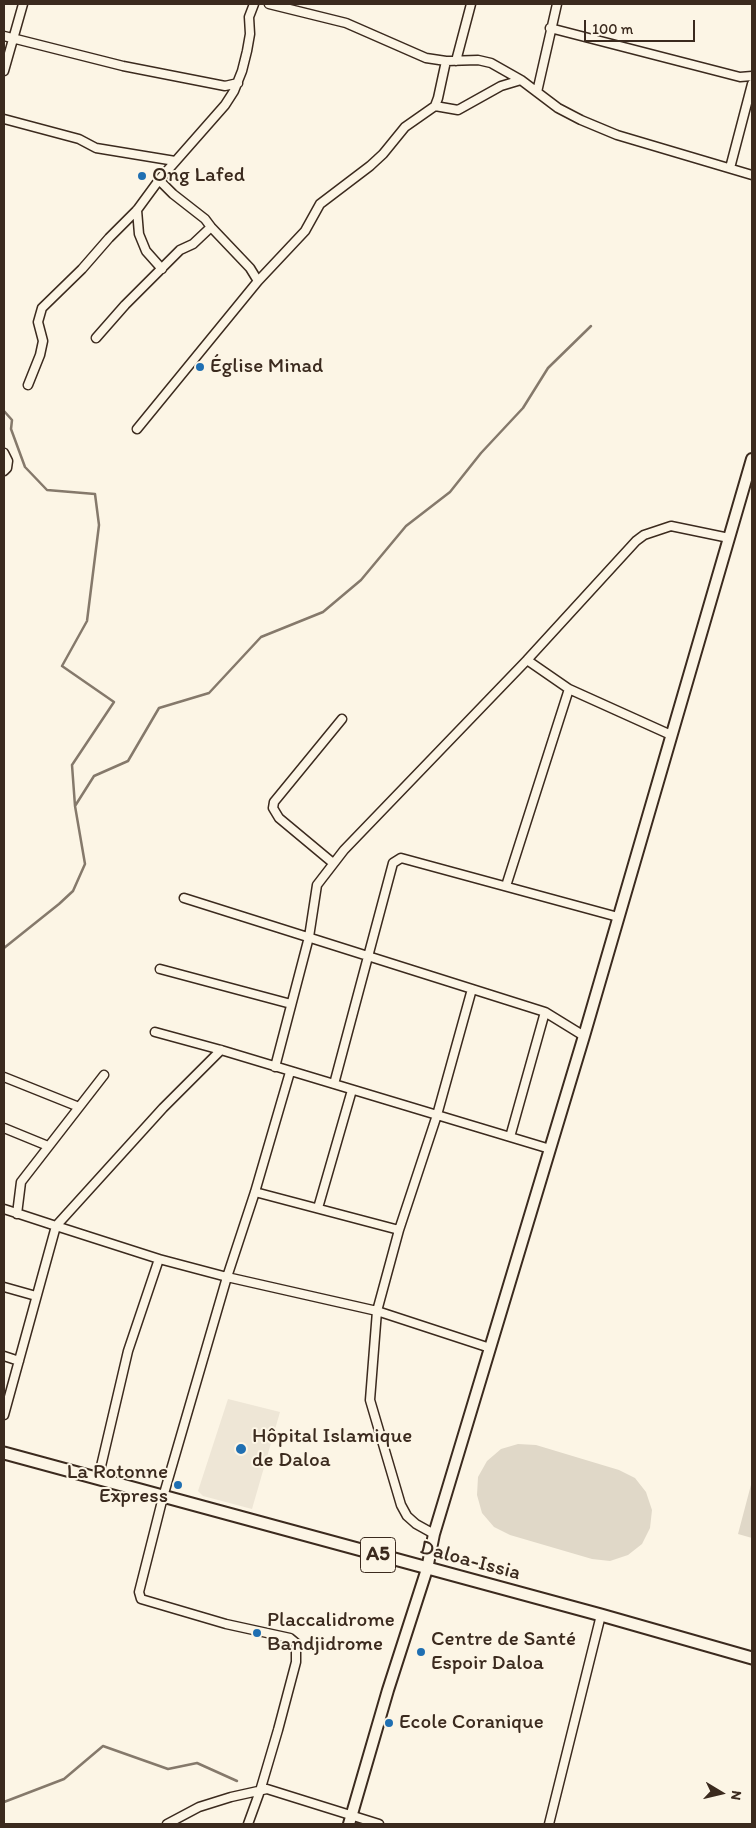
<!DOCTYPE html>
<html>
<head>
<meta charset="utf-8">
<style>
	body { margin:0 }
	#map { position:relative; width:756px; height:1828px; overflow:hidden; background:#fcf5e5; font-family:Itim,sans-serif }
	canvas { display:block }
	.frame { position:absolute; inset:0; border:5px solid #3b2a1e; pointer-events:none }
	.north { position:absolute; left:696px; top:1768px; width:50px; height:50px; -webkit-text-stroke:4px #fcf5e5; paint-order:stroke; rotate:99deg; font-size:14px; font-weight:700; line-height:20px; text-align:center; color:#3b2a1e }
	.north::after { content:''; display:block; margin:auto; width:18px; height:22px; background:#3b2a1e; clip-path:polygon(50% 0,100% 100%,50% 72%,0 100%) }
	.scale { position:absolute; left:584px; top:20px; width:111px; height:22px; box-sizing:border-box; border:2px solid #3b2a1e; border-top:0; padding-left:6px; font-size:15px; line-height:18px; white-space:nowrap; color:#3b2a1e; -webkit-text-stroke:4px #fcf5e5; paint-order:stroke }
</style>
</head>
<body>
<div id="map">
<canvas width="756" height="1828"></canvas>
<div class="frame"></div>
<div class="north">N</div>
<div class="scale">100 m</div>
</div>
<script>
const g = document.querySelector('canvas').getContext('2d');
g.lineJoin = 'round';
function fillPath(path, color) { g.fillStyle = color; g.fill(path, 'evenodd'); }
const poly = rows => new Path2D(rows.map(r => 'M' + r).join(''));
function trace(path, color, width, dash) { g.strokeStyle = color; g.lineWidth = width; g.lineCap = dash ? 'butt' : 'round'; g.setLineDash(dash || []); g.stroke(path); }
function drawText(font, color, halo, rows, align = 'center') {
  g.font = font + ' Itim,sans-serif'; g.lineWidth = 4; g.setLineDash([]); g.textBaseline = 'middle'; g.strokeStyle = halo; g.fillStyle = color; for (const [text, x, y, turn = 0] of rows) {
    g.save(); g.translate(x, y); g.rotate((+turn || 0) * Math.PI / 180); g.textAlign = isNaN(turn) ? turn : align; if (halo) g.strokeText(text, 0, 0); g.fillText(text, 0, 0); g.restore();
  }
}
const built = poly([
	[228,1399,280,1412,252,1509,203,1496,198,1491]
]);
const green = poly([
	[518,1444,536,1445,619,1470,635,1478,646,1492,652,1510,650,1528,642,1544,628,1555,610,1561,592,1559,510,1535,494,1527,482,1513,477,1495,478,1477,487,1461,501,1449],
	[752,1481,752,1538,738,1534]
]);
const stream = poly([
	[4,411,12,420,11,429,25,467,47,490,95,494,99,525,87,621,62,666,114,702,72,765,75,806],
	[4,948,59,904,73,891,85,864,75,806,94,776,128,761,159,708,209,693,261,637,323,612,361,580,406,526,450,492,481,453,523,408,548,368,591,326],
	[4,1802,64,1779,103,1746,168,1769,197,1763,237,1781]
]);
const street = poly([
	[269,4,346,23,426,58,446,61,478,60,491,63,521,80,558,108,581,120,617,135,752,175],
	[550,28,740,77,752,76],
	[4,36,123,66,225,86,238,83],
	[456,61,471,4],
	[4,71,23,4],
	[537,92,557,4],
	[435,106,458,110,501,86,521,80],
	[4,119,79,139,96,148,175,161],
	[730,168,752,84],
	[159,180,173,194,205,219,211,227,250,268,258,281],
	[137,210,139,234,146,251,162,269],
	[96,338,125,305,180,250,193,244,211,227],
	[28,385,40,355,43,341,38,322,42,308,82,269,109,238,137,210,159,180,225,105,234,91,242,71,247,51,250,34,249,17,254,4],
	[137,429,258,281,305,231,320,204,370,166,383,154,405,127,435,106,438,98,446,61],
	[4,453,8,461,7,468,4,471],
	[527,660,569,689,671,735],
	[333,863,279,818,273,808,274,802,342,719],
	[506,886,569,689],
	[184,898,545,1012,584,1036],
	[160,969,291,1004],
	[155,1032,221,1050,550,1149],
	[275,1067,309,937,317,885,344,850,527,660,636,541,644,535,671,526,729,538],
	[4,1077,79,1107],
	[334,1084,393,863,401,858,618,917],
	[4,1128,48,1146],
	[510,1137,545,1012],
	[255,1192,399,1230],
	[318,1208,352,1090],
	[4,1209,56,1226,163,1108,221,1050],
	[17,1214,21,1182,104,1075],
	[4,1287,36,1296],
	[4,1356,19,1361],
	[4,1415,56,1226,159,1259,227,1277,377,1311,490,1348],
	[98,1479,128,1351,159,1259],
	[434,1534,416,1524,407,1516,401,1505,370,1400,377,1311,399,1230,437,1115,472,989],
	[167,1824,199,1807,231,1797,267,1789,379,1824],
	[248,1824,260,1791,278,1730,296,1662,296,1643,290,1638,226,1624,141,1599,139,1592,163,1497,227,1277,255,1192,290,1072],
	[549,1824,601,1615]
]);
const secondary = poly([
	[349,1824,388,1690,427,1569,434,1534,584,1036,752,459]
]);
const primary = poly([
	[4,1453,601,1615,752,1658]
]);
const markers = [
	[142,176,5,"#1f6fb2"],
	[200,367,5,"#1f6fb2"],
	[241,1449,6,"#1f6fb2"],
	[178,1485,5,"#1f6fb2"],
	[257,1633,5,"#1f6fb2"],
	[421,1652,5,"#1f6fb2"],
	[389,1723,5,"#1f6fb2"]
];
const shields = [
	[378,1555,35]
];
const shieldNames = [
	["A5",378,1555]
];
const poiNames = [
	["Ong Lafed",152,176],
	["Église Minad",210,367],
	["Hôpital Islamique",252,1437],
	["de Daloa",252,1461],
	["La Rotonne",168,1473,"right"],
	["Express",168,1497,"right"],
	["Placcalidrome",267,1621],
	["Bandjidrome",267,1645],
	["Centre de Santé",431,1640],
	["Espoir Daloa",431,1664],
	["Ecole Coranique",399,1723]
];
const streetNames = [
	["Daloa-Issia",470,1561,15]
];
fillPath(built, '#eee6d6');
fillPath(green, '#e0d8c8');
trace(stream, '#85796b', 2.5);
trace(street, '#3b2a1e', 11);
trace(secondary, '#3b2a1e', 14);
trace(primary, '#3b2a1e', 15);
trace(street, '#fcf5e5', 8);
trace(secondary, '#fcf5e5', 10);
trace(primary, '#fcf5e5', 11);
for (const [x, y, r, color] of markers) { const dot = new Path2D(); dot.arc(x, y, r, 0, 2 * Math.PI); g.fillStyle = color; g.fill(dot); trace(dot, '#fcf5e5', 2); }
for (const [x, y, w] of shields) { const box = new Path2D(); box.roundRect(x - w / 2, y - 17.5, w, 35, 4); g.fillStyle = '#fcf5e5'; g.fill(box); trace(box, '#3b2a1e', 1); }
drawText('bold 20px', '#3b2a1e', null, shieldNames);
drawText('21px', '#3b2a1e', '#fcf5e5', poiNames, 'left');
drawText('21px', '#3b2a1e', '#fcf5e5', streetNames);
</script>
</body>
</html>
